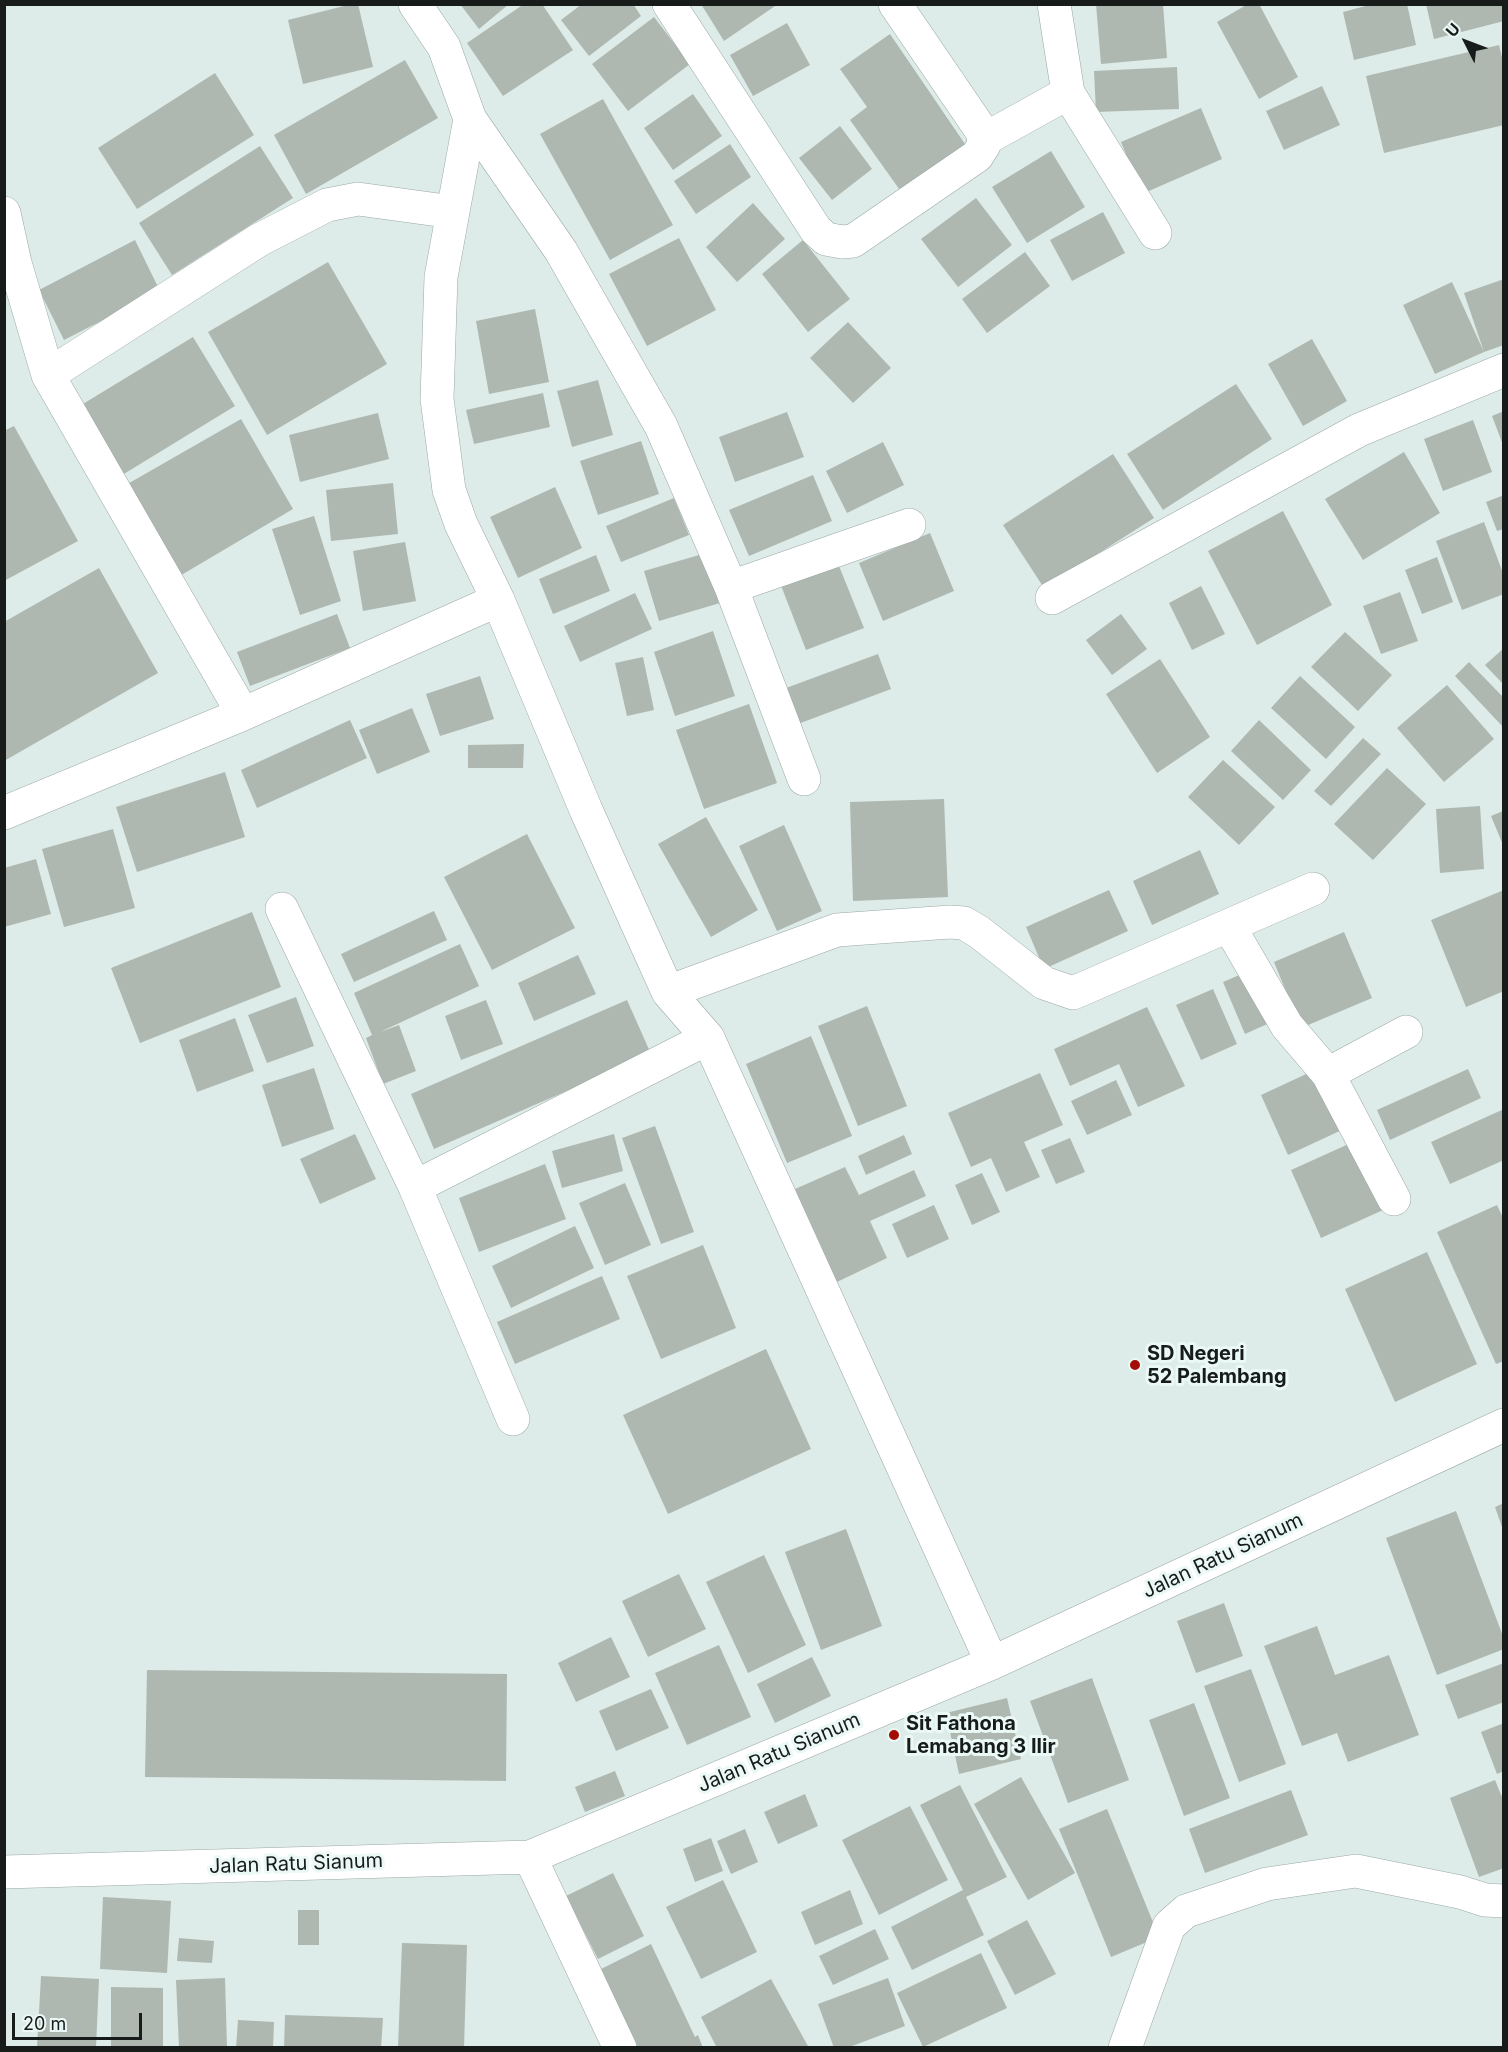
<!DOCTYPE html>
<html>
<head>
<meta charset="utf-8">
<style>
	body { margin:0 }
	#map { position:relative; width:1508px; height:2052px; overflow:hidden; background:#ddebe9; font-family:Inter,sans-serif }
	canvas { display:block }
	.frame { position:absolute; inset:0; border:6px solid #171c1b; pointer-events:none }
	.north { position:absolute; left:1436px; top:12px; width:60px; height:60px; -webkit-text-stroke:4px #eaf8f6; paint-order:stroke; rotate:312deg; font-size:16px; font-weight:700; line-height:24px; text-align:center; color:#171c1b }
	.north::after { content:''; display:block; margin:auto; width:21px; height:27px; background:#171c1b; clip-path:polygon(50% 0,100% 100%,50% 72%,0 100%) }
	.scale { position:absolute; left:12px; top:2013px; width:130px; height:27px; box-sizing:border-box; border:3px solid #171c1b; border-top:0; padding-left:8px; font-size:18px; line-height:21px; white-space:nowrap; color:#171c1b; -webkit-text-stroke:4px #eaf8f6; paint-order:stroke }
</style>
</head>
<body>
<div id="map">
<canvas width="1508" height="2052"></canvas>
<div class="frame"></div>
<div class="north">U</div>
<div class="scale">20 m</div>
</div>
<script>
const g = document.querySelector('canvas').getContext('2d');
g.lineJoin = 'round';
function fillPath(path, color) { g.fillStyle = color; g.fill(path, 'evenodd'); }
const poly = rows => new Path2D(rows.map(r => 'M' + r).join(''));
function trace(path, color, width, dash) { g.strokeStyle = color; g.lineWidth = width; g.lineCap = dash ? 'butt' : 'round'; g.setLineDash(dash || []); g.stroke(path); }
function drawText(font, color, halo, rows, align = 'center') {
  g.font = font + ' Inter,sans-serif'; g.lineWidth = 6; g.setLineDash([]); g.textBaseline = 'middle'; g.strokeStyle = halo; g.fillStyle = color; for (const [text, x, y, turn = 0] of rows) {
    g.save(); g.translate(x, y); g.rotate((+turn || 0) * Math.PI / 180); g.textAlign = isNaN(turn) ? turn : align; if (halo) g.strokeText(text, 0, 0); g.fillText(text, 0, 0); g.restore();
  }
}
const building = poly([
	[352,4,358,4,373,67,303,84,288,20],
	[460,4,509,4,479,29],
	[524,4,542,4,573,50,503,96,467,43],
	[582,4,633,4,641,16,589,56,561,20],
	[701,4,778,4,724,41],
	[1096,4,1163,4,1167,58,1101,64],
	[1248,4,1259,4,1298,77,1259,99,1217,22],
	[1373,4,1407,4,1416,45,1354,60,1343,12],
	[1426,4,1504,4,1504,21,1434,39],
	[654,17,690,64,628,111,592,64],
	[787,23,810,65,753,96,730,55],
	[890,34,967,147,902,193,850,120,867,107,840,69],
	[1499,45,1504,66,1504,125,1384,153,1366,76],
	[405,60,438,118,306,194,274,135],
	[1177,67,1179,109,1096,112,1094,71],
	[215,73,254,135,137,209,98,148],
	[1322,86,1340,125,1284,150,1266,111],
	[693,94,722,136,673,170,644,128],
	[603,99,673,225,610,260,540,134],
	[1201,108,1222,159,1142,194,1121,142],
	[840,126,872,169,832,200,799,158],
	[730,144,751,177,696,214,674,181],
	[260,146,293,198,172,275,139,223],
	[1051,151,1085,207,1027,243,992,187],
	[976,198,1012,245,958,287,921,239],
	[753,203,785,239,737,282,706,247],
	[1103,212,1125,253,1072,281,1050,240],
	[679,238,716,310,647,346,609,274],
	[135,240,160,291,64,340,39,290],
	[803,240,850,299,808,332,762,274],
	[1025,252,1050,286,987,333,962,299],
	[328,262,387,364,267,435,208,332],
	[1504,279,1504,345,1484,352,1464,293],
	[1452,282,1484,352,1435,374,1403,305],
	[535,309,549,382,489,394,476,321],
	[848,322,891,368,853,403,810,358],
	[193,337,235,406,114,480,73,410],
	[1312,339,1347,401,1303,426,1268,364],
	[598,380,613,435,572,447,557,391],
	[1236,384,1272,439,1163,510,1127,454],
	[543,393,550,427,474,444,466,410],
	[1504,411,1504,445,1503,445,1492,416],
	[787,412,804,457,735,482,719,437],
	[378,413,389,459,300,482,289,435],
	[241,419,293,509,178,577,124,486],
	[1473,420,1492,472,1443,491,1424,439],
	[14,426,78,541,4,581,4,431],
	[641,441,659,494,598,515,580,461],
	[883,442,904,485,847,513,826,471],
	[1404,452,1440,513,1363,560,1325,499],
	[1113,454,1154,518,1044,588,1003,525],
	[813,475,832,521,749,556,729,510],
	[393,483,398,534,331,541,326,490],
	[555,487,582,548,518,578,490,517],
	[1504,495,1504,529,1497,531,1486,502],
	[674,498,689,535,621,562,606,526],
	[1283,511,1332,605,1257,645,1208,551],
	[314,516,341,601,300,615,272,529],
	[1484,522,1504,576,1504,594,1462,610,1436,541],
	[930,533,954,591,883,621,859,563],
	[405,542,416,601,363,611,353,551],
	[706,553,720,603,659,621,644,571],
	[596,555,610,591,553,614,539,579],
	[1437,557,1453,602,1422,614,1405,570],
	[837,561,864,628,806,650,780,583],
	[99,568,158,673,4,761,4,622],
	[1201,586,1225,634,1192,650,1169,603],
	[1400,592,1418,641,1381,654,1363,606],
	[635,593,652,629,580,662,564,626],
	[337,614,350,648,250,686,237,652],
	[1121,614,1147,649,1112,675,1086,640],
	[713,631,735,696,675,716,654,652],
	[1345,632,1392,675,1358,711,1311,667],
	[1504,648,1504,685,1485,665],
	[878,654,891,689,798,724,786,688],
	[643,657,654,710,627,716,615,663],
	[1160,659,1210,737,1157,773,1106,694],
	[1469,662,1504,698,1504,728,1455,676],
	[480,676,494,719,440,736,426,694],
	[1300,676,1355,727,1326,759,1271,708],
	[1447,685,1494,739,1444,782,1397,728],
	[749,704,777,783,704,809,676,730],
	[412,708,430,752,377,774,359,730],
	[350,720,367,758,257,808,241,770],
	[1259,720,1311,770,1283,800,1231,751],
	[1363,738,1381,754,1331,806,1314,791],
	[524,744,523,768,468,768,468,745],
	[1223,760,1275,807,1239,845,1188,797],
	[1387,768,1426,804,1373,860,1334,824],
	[225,772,245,837,137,872,116,807],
	[944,799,948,897,853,901,850,802],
	[1480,806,1484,869,1440,873,1436,809],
	[1503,811,1503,845,1491,816],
	[706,817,758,910,711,937,658,844],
	[784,825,822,911,777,931,739,846],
	[113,829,135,908,64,927,42,849],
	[527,834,575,928,492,970,444,877],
	[1200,850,1219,894,1152,925,1133,881],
	[36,859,51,914,4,927,4,868],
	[1109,890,1128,931,1044,969,1026,927],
	[1504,890,1504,991,1466,1007,1431,920],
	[434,911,447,940,354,982,341,954],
	[252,912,281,987,140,1043,111,968],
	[1344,932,1372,998,1301,1028,1274,962],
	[460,944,479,986,380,1032,399,1025,416,1071,383,1084,366,1038,372,1035,354,993],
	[578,955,596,994,534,1021,518,983],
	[1251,970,1274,1021,1245,1034,1223,982],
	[1213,989,1237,1044,1201,1060,1176,1005],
	[296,997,314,1046,267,1063,248,1015],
	[486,1000,503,1044,461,1060,445,1016],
	[627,1000,651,1054,434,1149,411,1094],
	[867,1006,907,1106,858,1126,818,1026],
	[1147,1007,1185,1086,1138,1107,1119,1064,1070,1086,1054,1049],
	[235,1018,254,1071,197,1092,179,1040],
	[811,1036,852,1136,787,1163,746,1064],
	[314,1068,334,1129,282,1147,262,1085],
	[1317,1069,1344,1129,1288,1155,1261,1095],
	[1468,1069,1481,1098,1390,1140,1377,1110],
	[1040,1073,1063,1125,1024,1142,1040,1177,1006,1192,991,1158,971,1167,948,1113],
	[1116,1080,1132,1115,1087,1135,1071,1101],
	[1504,1109,1504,1160,1450,1184,1431,1142],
	[655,1126,694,1232,661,1244,622,1138],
	[355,1134,376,1179,320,1204,300,1159],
	[614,1134,623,1171,562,1188,552,1151],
	[904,1135,912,1154,866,1175,858,1156],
	[1070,1138,1085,1172,1056,1184,1041,1150],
	[1362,1138,1392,1206,1321,1238,1291,1170],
	[545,1164,566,1219,479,1252,459,1198],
	[845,1167,859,1195,914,1170,926,1196,870,1221,887,1258,837,1282,795,1189],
	[982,1173,1000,1212,972,1225,955,1185],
	[625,1183,651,1245,605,1265,579,1203],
	[934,1205,949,1239,907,1258,892,1224],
	[1497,1205,1504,1220,1504,1361,1496,1364,1437,1232],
	[575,1226,594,1268,511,1308,492,1266],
	[703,1245,736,1328,661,1359,627,1276],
	[1427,1252,1477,1364,1395,1402,1345,1289],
	[602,1276,620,1319,515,1364,497,1322],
	[766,1349,811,1449,668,1514,623,1415],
	[1504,1503,1504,1530,1503,1530,1495,1507],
	[1456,1511,1504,1639,1504,1649,1437,1675,1386,1538],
	[846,1529,882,1626,821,1650,785,1552],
	[764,1555,806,1645,748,1673,706,1582],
	[679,1574,706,1629,648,1657,622,1601],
	[1224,1603,1243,1656,1196,1673,1177,1621],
	[1317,1626,1335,1675,1389,1655,1419,1735,1348,1762,1337,1733,1302,1746,1264,1646],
	[611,1637,630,1677,576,1702,558,1663],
	[719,1645,751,1717,687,1745,655,1673],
	[812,1657,831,1696,775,1723,757,1684],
	[1504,1663,1504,1702,1458,1719,1445,1685],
	[1251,1669,1286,1764,1239,1782,1204,1686],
	[147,1670,507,1674,506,1781,145,1777],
	[1092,1678,1129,1780,1068,1803,1030,1701],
	[651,1689,669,1728,616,1751,599,1711],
	[1007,1698,1021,1759,959,1774,946,1713],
	[1194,1703,1230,1798,1184,1816,1149,1720],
	[1504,1723,1504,1771,1497,1774,1481,1732],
	[615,1771,625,1796,585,1812,575,1787],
	[1021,1777,1075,1873,1028,1900,974,1804],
	[1495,1780,1504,1802,1504,1868,1479,1877,1450,1798],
	[960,1785,1007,1877,966,1897,984,1935,912,1970,891,1927,963,1890,920,1805],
	[1291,1790,1308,1835,1205,1873,1189,1829],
	[805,1794,818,1826,778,1844,764,1812],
	[910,1806,948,1880,879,1915,842,1840],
	[1107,1809,1159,1937,1111,1957,1059,1829],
	[745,1829,758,1862,731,1874,717,1841],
	[711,1838,723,1871,695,1882,683,1849],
	[613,1873,644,1936,598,1959,566,1896],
	[723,1880,757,1952,701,1979,666,1907],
	[850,1890,863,1924,815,1945,801,1912],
	[103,1897,171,1901,167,1973,100,1969],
	[298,1910,319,1910,319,1945,298,1945],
	[1027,1920,1056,1974,1015,1995,987,1941],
	[875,1929,889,1959,833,1985,819,1956],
	[179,1938,214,1941,212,1963,177,1961],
	[402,1943,467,1945,464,2048,398,2048],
	[651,1944,695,2037,698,2035,703,2048,638,2048,601,1969],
	[981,1953,1007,2008,923,2047,897,1993],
	[41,1976,99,1979,96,2048,37,2048],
	[225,1978,227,2048,179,2048,176,1980],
	[888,1978,905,2026,847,2048,834,2048,818,2004],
	[771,1979,809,2048,717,2048,701,2017],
	[111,1987,163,1988,163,2048,111,2048],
	[285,2015,383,2018,381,2048,284,2048],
	[238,2020,274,2022,273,2048,236,2048]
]);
const street = poly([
	[415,4,444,47,470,119,441,277,437,399,449,490,461,524,498,600,586,810,668,992,708,1038,992,1663],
	[669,4,816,230,826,239,842,242,853,241,977,156,984,145,983,133,895,4],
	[1054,4,1068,93,1155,233],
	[470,119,561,251,661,426,731,587,804,779],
	[985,139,1068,93],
	[4,213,15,263,48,375],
	[731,587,909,525],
	[1052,598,1359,430,1504,370],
	[243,714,48,375,259,240,327,205,358,199,453,212],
	[4,813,243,714,498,600],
	[282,909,415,1187,513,1419],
	[1229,926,1287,1026,1328,1074,1394,1199],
	[668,992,837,930,950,922,964,923,979,932,1044,983,1073,993,1313,889],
	[1328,1074,1406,1032],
	[415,1187,708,1038],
	[530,1857,620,2048],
	[4,1872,530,1857,992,1663,1504,1425],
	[1125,2048,1169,1926,1186,1911,1267,1884,1356,1871,1460,1892,1485,1900,1504,1901]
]);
const markers = [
	[1135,1365,6,"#a30d05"],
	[894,1735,6,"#a30d05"]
];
const poiNames = [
	["SD Negeri",1147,1354],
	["52 Palembang",1147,1377],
	["Sit Fathona",906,1724],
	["Lemabang 3 Ilir",906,1747]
];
const streetNames = [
	["Jalan Ratu Sianum",1223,1556,-25],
	["Jalan Ratu Sianum",779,1753,-23],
	["Jalan Ratu Sianum",296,1864,-2]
];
fillPath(building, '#aeb8b1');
trace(street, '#9ba8a6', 34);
trace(street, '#fff', 33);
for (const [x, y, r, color] of markers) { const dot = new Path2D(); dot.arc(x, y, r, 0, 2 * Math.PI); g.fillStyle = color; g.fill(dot); trace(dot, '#eaf8f6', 2); }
drawText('bold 20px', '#171c1b', '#eaf8f6', poiNames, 'left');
drawText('20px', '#171c1b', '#eaf8f6', streetNames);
</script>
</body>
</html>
